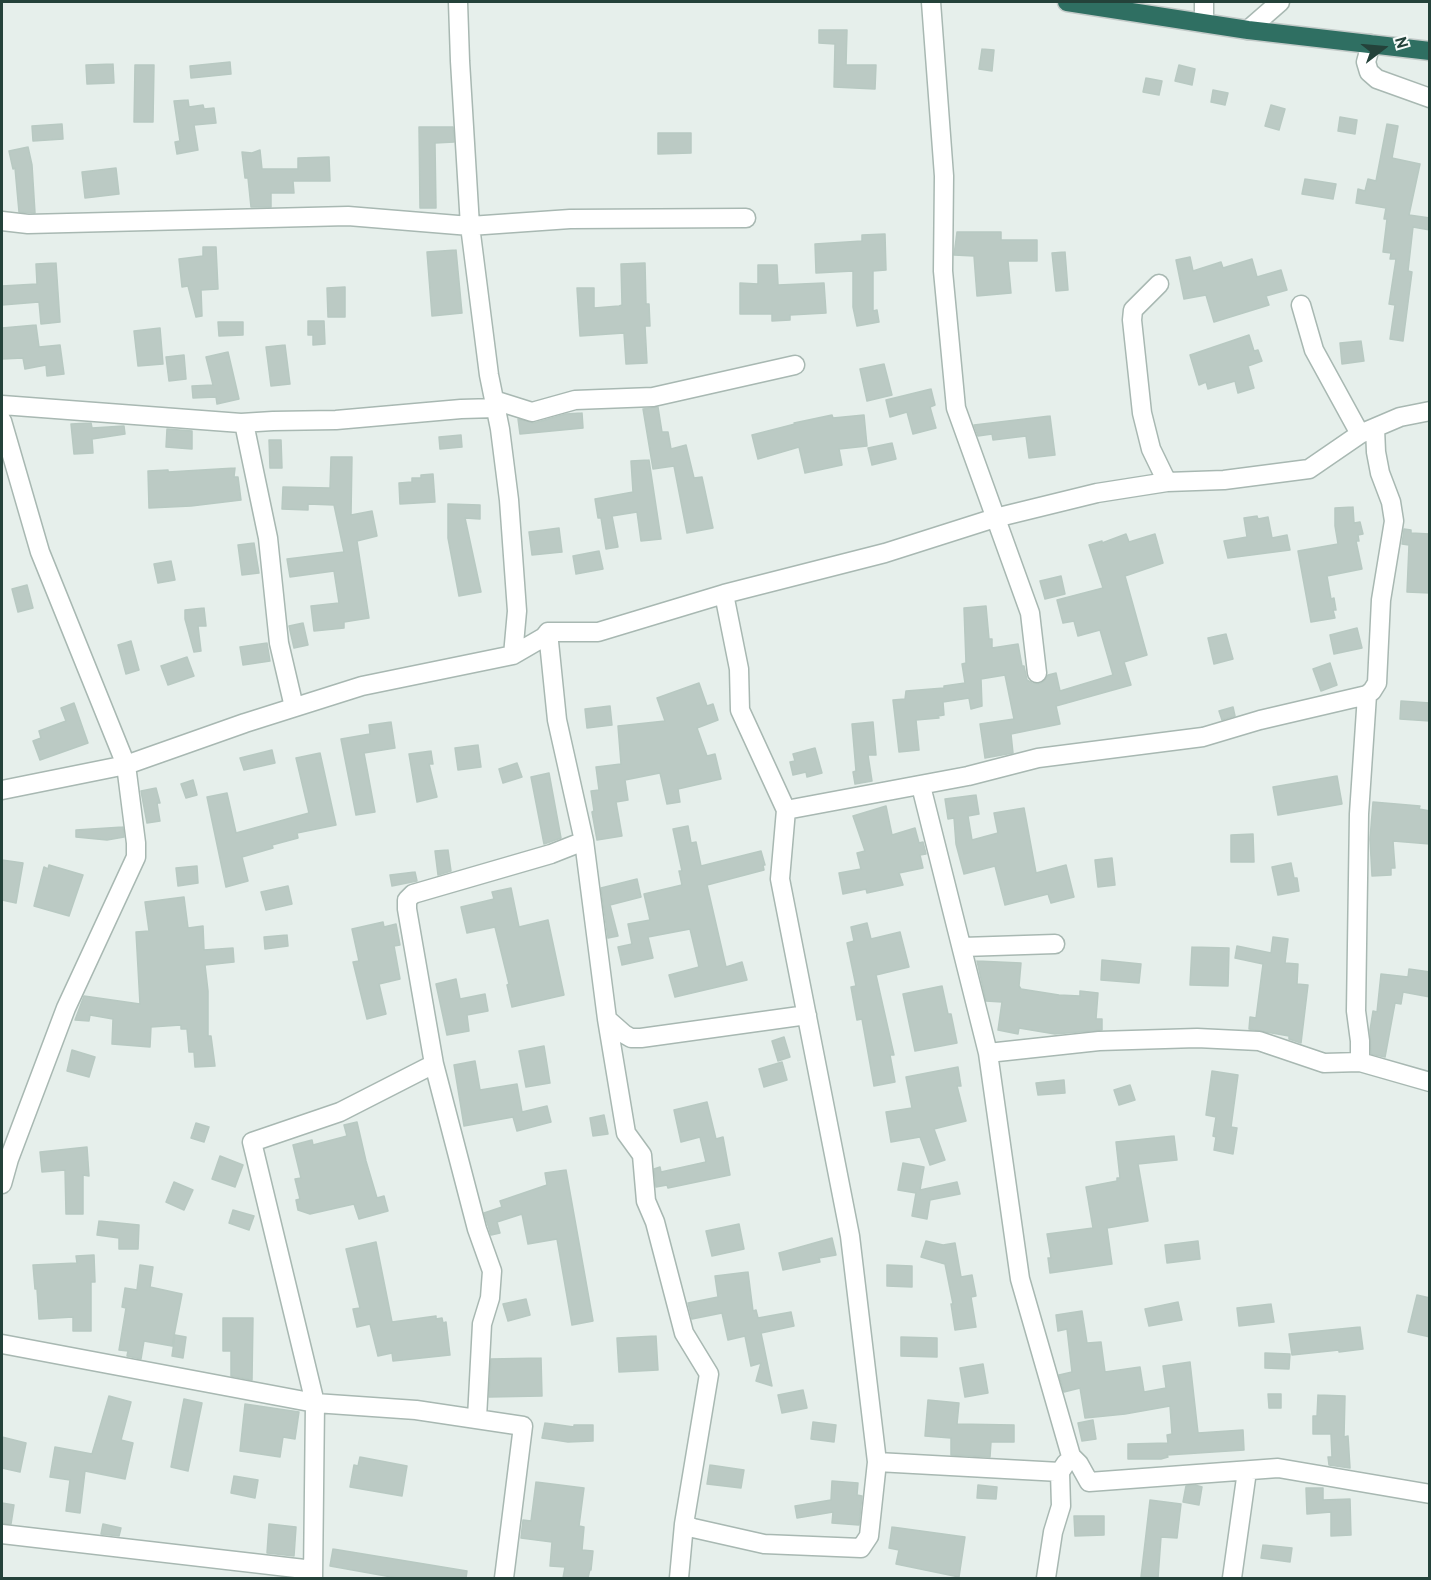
<!DOCTYPE html>
<html>
<head>
<meta charset="utf-8">
<style>
	body { margin:0 }
	#map { position:relative; width:1431px; height:1580px; overflow:hidden; background:#e6efeb; font-family:Overpass,sans-serif }
	canvas { display:block }
	.frame { position:absolute; inset:0; border:3px solid #24423a; pointer-events:none }
	.north { position:absolute; left:1353px; top:18px; width:60px; height:60px; -webkit-text-stroke:4px #f7fbf9; paint-order:stroke; rotate:74deg; font-size:16px; font-weight:700; line-height:24px; text-align:center; color:#24423a }
	.north::after { content:''; display:block; margin:auto; width:21px; height:27px; background:#24423a; clip-path:polygon(50% 0,100% 100%,50% 72%,0 100%) }
</style>
</head>
<body>
<div id="map">
<canvas width="1431" height="1580"></canvas>
<div class="frame"></div>
<div class="north">N</div>
</div>
<script>
const g = document.querySelector('canvas').getContext('2d');
g.lineJoin = 'round';
function fillPath(path, color) { g.fillStyle = color; g.fill(path, 'evenodd'); }
const poly = rows => new Path2D(rows.map(r => 'M' + r).join(''));
function trace(path, color, width, dash) { g.strokeStyle = color; g.lineWidth = width; g.lineCap = dash ? 'butt' : 'round'; g.setLineDash(dash || []); g.stroke(path); }
const building = poly([
	[819,30,847,30,846,65,876,65,875,89,834,87,835,44,819,43,819,30],
	[982,49,994,50,992,71,979,69,982,49],
	[230,62,231,74,191,78,190,66,230,62],
	[113,64,114,83,87,84,86,65,113,64],
	[135,65,154,65,153,122,134,122,135,65],
	[1179,65,1195,69,1192,85,1175,81,1179,65],
	[1146,78,1162,81,1159,95,1143,92,1146,78],
	[1213,90,1228,93,1225,105,1211,102,1213,90],
	[188,100,189,107,203,105,204,109,214,108,216,123,194,125,198,150,177,154,175,142,180,141,174,101,188,100],
	[1271,105,1285,109,1279,130,1265,126,1271,105],
	[1340,117,1357,120,1355,134,1338,131,1340,117],
	[62,124,63,139,33,141,32,126,62,124],
	[1387,124,1398,126,1392,158,1420,164,1409,215,1430,218,1430,230,1413,227,1408,271,1412,272,1403,341,1390,339,1395,305,1389,304,1396,259,1390,259,1391,253,1383,252,1387,219,1384,219,1386,208,1356,203,1358,189,1365,191,1368,179,1376,181,1387,124],
	[419,127,453,127,454,142,435,143,436,208,420,208,419,127],
	[658,133,691,133,691,153,658,154,658,133],
	[28,147,32,165,35,213,19,212,15,168,13,169,9,151,28,147],
	[260,150,262,169,298,169,298,158,329,157,330,181,293,181,294,193,271,193,271,207,251,207,248,178,245,178,242,152,252,153,260,150],
	[116,168,119,194,85,198,82,172,116,168],
	[1305,179,1336,184,1333,199,1302,194,1305,179],
	[957,232,1001,232,1001,240,1037,240,1037,261,1008,261,1011,293,977,296,974,256,954,255,957,232],
	[885,234,886,270,873,271,873,311,877,310,879,322,857,326,853,307,853,271,816,273,815,244,862,241,862,235,885,234],
	[203,247,216,247,218,289,201,290,202,316,196,317,188,286,182,287,179,259,203,256,203,247],
	[456,250,462,313,432,316,427,252,456,250],
	[1065,252,1068,290,1056,291,1052,253,1065,252],
	[1190,257,1193,271,1221,262,1223,268,1252,259,1257,277,1281,270,1287,290,1266,296,1269,305,1214,322,1206,295,1184,299,1176,260,1190,257],
	[56,263,60,322,41,324,39,302,2,305,2,286,37,284,36,264,56,263],
	[645,263,646,304,649,304,650,326,645,326,647,363,626,364,624,333,580,336,577,288,594,288,594,308,619,306,622,305,621,264,645,263],
	[758,265,777,265,778,285,824,283,826,313,790,315,790,320,772,321,772,314,740,314,740,283,758,284,758,265],
	[345,287,345,317,328,317,327,288,345,287],
	[308,321,324,321,325,344,313,345,313,335,308,335,308,321],
	[218,322,243,322,243,335,219,336,218,322],
	[36,325,39,347,60,345,64,374,47,376,46,365,25,369,23,358,2,359,2,328,36,325],
	[160,328,163,364,138,366,134,331,160,328],
	[1249,335,1254,351,1258,350,1262,361,1248,366,1254,388,1238,393,1235,381,1208,389,1206,382,1199,385,1190,355,1249,335],
	[1361,341,1364,361,1342,364,1340,343,1361,341],
	[285,345,290,384,271,386,266,347,285,345],
	[228,352,239,399,217,404,216,397,193,398,192,386,213,385,206,357,228,352],
	[184,355,186,379,169,381,166,357,184,355],
	[884,364,892,395,867,401,860,369,884,364],
	[931,389,935,405,930,407,936,428,913,434,907,412,890,417,886,400,931,389],
	[658,407,662,432,668,432,671,449,686,445,694,478,702,477,713,528,687,533,674,466,653,469,643,409,658,407],
	[582,413,583,428,520,434,518,419,534,423,566,414,582,413],
	[832,415,833,418,864,415,867,446,839,449,842,465,805,473,799,447,758,459,752,435,795,424,794,423,832,415],
	[1050,416,1055,455,1029,458,1026,436,993,440,992,434,978,436,974,425,1050,416],
	[91,423,92,428,124,426,125,434,92,439,93,453,74,454,71,424,91,423],
	[167,429,192,431,192,449,166,447,167,429],
	[461,435,462,447,440,449,439,437,461,435],
	[269,440,281,440,282,468,270,468,269,440],
	[892,443,896,459,872,465,868,448,892,443],
	[331,457,352,457,351,515,372,511,377,536,357,541,369,618,344,622,344,628,314,631,311,606,339,603,334,571,290,577,287,559,344,552,334,505,308,504,308,510,282,509,283,487,330,488,331,457],
	[649,460,661,539,641,541,637,512,612,516,618,547,606,549,601,518,598,518,595,499,633,492,631,461,649,460],
	[235,468,234,477,238,477,241,500,191,506,149,508,148,471,168,470,168,472,235,468],
	[433,474,435,502,400,504,399,483,412,482,412,478,421,478,421,475,433,474],
	[448,504,480,505,480,519,465,518,481,592,459,596,448,538,448,504],
	[1353,507,1354,523,1360,522,1363,534,1358,535,1359,541,1356,541,1362,569,1327,576,1331,599,1334,598,1336,610,1333,610,1335,618,1311,622,1298,551,1338,544,1335,526,1335,508,1353,507],
	[1257,516,1258,519,1268,517,1272,538,1287,535,1290,550,1228,558,1224,541,1247,537,1244,518,1257,516],
	[559,528,562,552,532,555,529,532,559,528],
	[1404,529,1411,530,1411,533,1430,534,1430,593,1407,592,1409,545,1402,544,1404,529],
	[1126,534,1129,542,1155,534,1163,563,1125,576,1147,655,1124,662,1131,685,1056,706,1060,724,1011,734,1013,753,985,758,980,724,1014,719,1005,675,981,679,982,706,971,709,969,698,943,702,944,715,938,716,939,718,916,720,919,750,899,752,893,700,905,699,906,691,944,688,944,686,965,683,962,664,966,663,964,608,986,606,989,639,992,639,992,648,1018,644,1022,666,1024,666,1027,680,1032,683,1038,684,1043,682,1048,675,1056,673,1060,691,1113,675,1100,630,1078,636,1074,621,1063,623,1057,600,1103,588,1089,545,1102,541,1102,543,1126,534],
	[254,543,259,573,242,575,238,545,254,543],
	[599,551,603,569,576,574,573,556,599,551],
	[171,561,175,580,158,583,154,564,171,561],
	[1061,576,1065,594,1045,599,1040,581,1061,576],
	[27,585,33,608,18,612,12,589,27,585],
	[204,608,206,626,198,626,201,651,194,652,185,619,185,610,204,608],
	[303,623,308,645,294,648,289,626,303,623],
	[1357,628,1362,648,1334,654,1330,635,1357,628],
	[1226,634,1233,659,1214,664,1208,638,1226,634],
	[131,641,139,670,126,674,118,645,131,641],
	[267,643,270,661,243,665,240,647,267,643],
	[187,657,194,676,168,685,161,666,187,657],
	[1330,663,1337,685,1321,691,1313,669,1330,663],
	[699,683,707,706,713,704,718,720,697,728,707,756,715,754,721,779,678,789,680,802,667,804,660,773,625,780,628,800,616,802,622,836,597,840,592,812,594,811,591,791,599,790,596,767,621,764,618,726,665,721,657,698,699,683],
	[1401,701,1430,703,1430,721,1400,719,1401,701],
	[74,703,88,743,40,760,33,741,41,738,39,731,66,721,61,708,74,703],
	[610,706,612,725,587,728,585,709,610,706],
	[1233,707,1235,716,1222,720,1219,711,1233,707],
	[391,722,395,748,364,753,375,812,356,815,341,739,370,734,369,725,391,722],
	[873,722,876,755,868,755,872,781,855,784,853,772,856,771,852,724,873,722],
	[478,745,481,767,458,770,455,748,478,745],
	[815,748,822,773,807,777,806,772,793,775,790,762,795,761,793,754,815,748],
	[272,750,275,763,244,770,240,758,272,750],
	[431,751,433,764,429,764,437,797,417,802,409,754,431,751],
	[320,753,336,825,297,833,298,838,272,845,273,848,242,857,248,881,226,887,207,797,227,793,236,833,309,813,296,758,320,753],
	[517,763,522,777,503,783,499,769,517,763],
	[549,773,561,838,544,844,531,777,549,773],
	[1337,776,1342,804,1278,815,1273,787,1337,776],
	[193,780,197,795,186,798,181,784,193,780],
	[156,788,160,803,157,803,160,821,147,823,141,791,156,788],
	[976,795,979,814,968,816,972,840,998,833,994,813,1024,808,1036,873,1066,865,1074,897,1051,903,1048,894,1005,905,995,866,964,874,956,844,954,818,948,819,945,799,976,795],
	[1373,802,1420,806,1419,809,1430,811,1430,844,1393,841,1395,868,1391,868,1391,875,1372,876,1370,839,1373,802],
	[886,806,892,835,915,828,919,843,923,842,926,854,920,855,923,868,899,873,903,885,867,893,866,889,843,894,839,873,861,869,857,853,865,851,853,816,886,806],
	[688,826,691,843,696,842,701,866,761,851,765,865,763,865,764,870,707,885,726,967,742,962,747,980,675,997,669,975,699,967,690,929,648,937,653,958,622,965,618,947,632,944,628,924,650,920,644,894,682,885,679,871,682,871,673,829,688,826],
	[123,827,124,837,107,840,76,837,76,830,123,827],
	[1253,834,1254,862,1231,862,1231,835,1253,834],
	[448,850,451,871,438,875,435,851,448,850],
	[1112,858,1115,885,1098,887,1095,860,1112,858],
	[2,860,23,863,16,903,2,900,2,860],
	[1291,863,1294,878,1297,878,1299,891,1278,895,1272,867,1291,863],
	[49,865,83,875,69,916,34,906,44,867,48,869,49,865],
	[197,866,198,883,178,886,176,868,197,866],
	[415,872,417,881,392,886,390,875,415,872],
	[637,879,641,897,610,905,618,936,608,938,601,888,637,879],
	[288,886,292,904,266,910,261,892,288,886],
	[511,888,519,927,548,920,564,995,512,1007,507,985,509,984,495,927,467,933,461,907,494,899,492,892,511,888],
	[184,897,188,928,203,926,204,950,233,948,234,962,205,965,208,991,208,1036,211,1036,215,1066,195,1067,194,1052,189,1052,187,1029,181,1029,181,1025,151,1027,150,1047,112,1044,113,1019,90,1015,89,1021,75,1020,84,996,140,1004,136,932,149,931,145,902,184,897],
	[383,922,384,927,396,924,400,945,394,946,400,979,379,984,386,1014,367,1019,353,962,359,961,352,929,383,922],
	[867,923,871,939,900,932,909,967,876,975,894,1055,890,1055,895,1082,874,1086,862,1019,857,1020,851,987,856,986,847,943,854,941,851,927,867,923],
	[287,935,288,946,265,949,264,937,287,935],
	[1273,937,1288,939,1285,963,1298,964,1297,984,1308,985,1301,1043,1289,1039,1289,1036,1249,1029,1250,1017,1256,1018,1263,964,1235,958,1237,946,1271,953,1273,937],
	[1192,947,1229,948,1228,986,1190,985,1192,947],
	[1102,960,1141,964,1139,983,1101,980,1102,960],
	[977,961,1021,963,1019,986,1021,989,1059,995,1080,996,1080,991,1098,993,1096,1019,1102,1019,1102,1030,1055,1034,1019,1028,1018,1034,998,1030,1002,1002,986,1001,977,961],
	[1409,969,1430,972,1430,997,1403,992,1401,1004,1395,1003,1385,1057,1371,1054,1370,1030,1373,1011,1377,1012,1381,974,1408,977,1409,969],
	[456,979,460,999,485,994,488,1011,467,1015,469,1031,447,1035,436,984,456,979],
	[942,986,948,1014,951,1014,957,1043,915,1051,903,994,942,986],
	[784,1037,790,1057,778,1061,772,1041,784,1037],
	[544,1046,550,1083,526,1087,519,1051,544,1046],
	[72,1050,95,1057,89,1077,67,1071,72,1050],
	[475,1061,480,1090,517,1084,522,1112,547,1106,551,1122,517,1131,513,1117,464,1126,454,1065,475,1061],
	[782,1062,787,1080,764,1087,759,1069,782,1062],
	[958,1067,961,1086,957,1086,966,1121,934,1129,945,1160,930,1165,920,1137,891,1142,886,1112,912,1108,906,1077,958,1067],
	[1212,1071,1238,1075,1231,1127,1237,1128,1233,1154,1214,1150,1216,1137,1213,1136,1216,1117,1206,1115,1212,1071],
	[1064,1080,1065,1093,1038,1095,1036,1083,1064,1080],
	[1130,1085,1135,1100,1119,1105,1114,1090,1130,1085],
	[707,1102,716,1139,723,1137,730,1175,668,1188,667,1185,656,1187,654,1169,660,1167,661,1172,706,1162,700,1137,681,1142,674,1110,707,1102],
	[604,1115,608,1134,593,1136,590,1118,604,1115],
	[357,1122,366,1161,377,1198,384,1196,388,1211,359,1219,354,1204,310,1214,298,1210,296,1200,300,1199,295,1179,301,1178,293,1145,312,1140,313,1145,347,1136,344,1125,357,1122],
	[196,1123,209,1127,204,1142,191,1138,196,1123],
	[1174,1136,1177,1160,1138,1164,1148,1221,1107,1228,1112,1264,1050,1273,1048,1258,1051,1258,1047,1234,1093,1228,1086,1187,1117,1181,1117,1178,1120,1178,1116,1142,1174,1136],
	[87,1147,89,1176,83,1175,83,1214,66,1214,65,1170,42,1172,40,1152,87,1147],
	[220,1156,243,1165,235,1187,212,1179,220,1156],
	[903,1163,924,1167,920,1190,957,1182,960,1194,930,1200,927,1219,912,1216,916,1193,898,1190,903,1163],
	[566,1170,593,1321,572,1325,557,1239,528,1244,522,1214,497,1222,500,1233,491,1235,484,1213,502,1207,500,1201,547,1185,545,1173,566,1170],
	[174,1182,193,1190,184,1210,166,1202,174,1182],
	[233,1210,254,1216,249,1230,229,1223,233,1210],
	[99,1221,139,1225,138,1249,119,1249,119,1238,97,1235,99,1221],
	[739,1224,744,1249,712,1256,706,1231,739,1224],
	[832,1238,836,1255,819,1258,820,1262,783,1270,779,1253,832,1238],
	[926,1241,943,1245,955,1243,961,1277,972,1275,976,1296,971,1297,976,1327,955,1330,951,1304,953,1304,945,1264,921,1257,926,1241],
	[1198,1241,1200,1259,1167,1263,1165,1245,1198,1241],
	[376,1242,392,1322,436,1316,436,1319,442,1318,443,1323,446,1322,450,1355,393,1361,392,1353,378,1356,370,1324,357,1327,353,1309,360,1308,346,1249,376,1242],
	[94,1255,95,1282,91,1282,91,1331,73,1331,73,1317,39,1319,37,1289,35,1289,33,1265,77,1263,76,1256,94,1255],
	[140,1265,153,1267,150,1287,182,1294,172,1346,144,1341,141,1359,127,1356,128,1351,119,1350,126,1308,122,1307,125,1288,137,1290,140,1265],
	[887,1265,912,1266,912,1287,887,1286,887,1265],
	[748,1272,753,1311,756,1310,758,1318,791,1312,794,1326,761,1333,772,1386,756,1381,761,1363,751,1366,745,1336,728,1340,722,1313,692,1319,688,1303,718,1297,715,1276,748,1272],
	[1417,1295,1430,1298,1430,1337,1408,1332,1417,1295],
	[526,1299,530,1315,508,1321,503,1304,526,1299],
	[1178,1302,1182,1320,1149,1326,1145,1309,1178,1302],
	[1271,1304,1274,1322,1239,1326,1237,1308,1271,1304],
	[1082,1311,1087,1343,1101,1342,1105,1372,1140,1367,1144,1392,1166,1388,1163,1366,1190,1362,1198,1433,1243,1430,1244,1450,1167,1455,1168,1457,1161,1459,1128,1459,1128,1444,1168,1443,1167,1435,1172,1434,1170,1406,1125,1414,1085,1418,1080,1388,1064,1392,1059,1375,1072,1372,1067,1329,1058,1331,1056,1315,1082,1311],
	[223,1318,253,1318,252,1380,231,1376,231,1351,223,1351,223,1318],
	[1360,1327,1363,1349,1339,1352,1339,1350,1292,1355,1289,1334,1360,1327],
	[175,1335,186,1337,183,1358,172,1356,175,1335],
	[656,1336,658,1370,619,1372,617,1338,656,1336],
	[901,1337,937,1338,937,1357,901,1356,901,1337],
	[1265,1353,1290,1354,1289,1369,1265,1368,1265,1353],
	[541,1358,542,1396,489,1397,491,1359,541,1358],
	[983,1364,988,1393,965,1397,960,1368,983,1364],
	[803,1390,807,1408,782,1413,778,1395,803,1390],
	[1268,1394,1281,1394,1281,1408,1269,1408,1268,1394],
	[1318,1395,1345,1396,1344,1437,1348,1436,1350,1468,1329,1465,1328,1457,1332,1457,1331,1434,1313,1434,1313,1416,1317,1416,1318,1395],
	[109,1396,131,1402,121,1440,133,1443,125,1479,85,1471,80,1513,66,1511,70,1480,50,1477,55,1447,92,1454,109,1396],
	[184,1399,202,1403,188,1471,171,1467,184,1399],
	[928,1400,959,1403,957,1424,1014,1425,1014,1442,991,1442,990,1457,951,1455,951,1438,925,1436,928,1400],
	[245,1404,299,1412,295,1439,283,1437,280,1457,240,1451,245,1404],
	[1093,1420,1096,1439,1082,1441,1078,1423,1093,1420],
	[813,1422,836,1425,834,1442,811,1439,813,1422],
	[545,1423,574,1427,574,1425,593,1425,593,1441,568,1442,542,1438,545,1423],
	[2,1437,26,1443,20,1472,2,1468,2,1437],
	[360,1457,407,1466,402,1496,350,1487,354,1465,358,1466,360,1457],
	[710,1465,744,1470,741,1488,707,1484,710,1465],
	[234,1476,258,1480,255,1498,231,1493,234,1476],
	[832,1481,858,1483,857,1495,862,1496,859,1525,832,1523,833,1512,797,1518,795,1506,831,1500,832,1481],
	[536,1482,584,1488,579,1526,584,1527,582,1550,593,1551,591,1570,590,1569,588,1578,563,1578,565,1567,550,1566,552,1542,521,1538,523,1520,531,1521,536,1482],
	[978,1485,997,1487,996,1499,977,1498,978,1485],
	[1195,1485,1202,1487,1199,1505,1183,1502,1186,1486,1195,1485],
	[1306,1488,1323,1488,1323,1500,1350,1499,1351,1535,1331,1536,1331,1512,1307,1514,1306,1488],
	[1150,1500,1181,1504,1177,1538,1161,1537,1158,1578,1141,1577,1150,1500],
	[2,1503,14,1505,11,1524,2,1523,2,1503],
	[1074,1516,1104,1516,1104,1535,1075,1536,1074,1516],
	[103,1524,121,1528,119,1536,101,1534,103,1524],
	[269,1524,296,1527,294,1556,267,1553,269,1524],
	[892,1527,965,1537,959,1577,896,1564,899,1550,889,1548,892,1527],
	[1263,1545,1292,1548,1290,1562,1261,1558,1263,1545],
	[333,1549,467,1571,466,1578,397,1578,330,1566,333,1549]
]);
const minor = poly([
	[458,2,460,61,470,226,489,375,500,429,509,500,517,611,513,655],
	[931,2,944,176,943,271,956,408,1030,613,1037,673],
	[1204,2,1204,23],
	[1248,30,1280,2],
	[1371,44,1366,62,1369,72,1377,79,1430,98],
	[2,221,28,224,348,216,470,226,570,219,746,218],
	[1159,284,1133,310,1132,320,1142,413,1151,449,1167,482],
	[1301,305,1314,350,1360,434],
	[494,400,532,412,575,400,653,397,795,365],
	[2,405,241,423,273,421,336,420,461,409,496,408],
	[2,421,40,552,126,765,136,843,136,857,66,1008,9,1159,2,1184],
	[241,423,245,428,268,538,279,643,294,707],
	[724,594,739,669,740,710,786,810,968,776,1038,758,1203,737,1260,720,1367,695],
	[548,632,557,720,584,841,607,1019,626,1133,642,1155,646,1201,655,1222,684,1333,709,1374,684,1524,693,1528,764,1544,861,1548,869,1536,877,1462],
	[921,786,988,1053,1099,1041,1197,1038,1259,1041,1324,1063,1360,1062,1430,1082],
	[2,790,126,765,245,723,362,686,513,655,544,637,548,632,598,632,724,594,885,553,995,518,1097,493,1167,482,1224,480,1309,469,1360,434,1400,417,1430,411],
	[786,810,780,879,850,1236,877,1462,1060,1472],
	[963,947,1055,944],
	[607,1019,624,1034,631,1038,641,1038,807,1015],
	[988,1053,1020,1279,1071,1456,1079,1464,1089,1482,1278,1468,1430,1494],
	[1360,1062,1360,1041,1356,1011,1359,814,1367,695,1372,691,1377,683,1381,600,1394,521,1391,502,1380,473,1376,452,1375,428],
	[2,1344,315,1403,416,1410,523,1426,504,1578],
	[477,1418,482,1324,490,1298,492,1271,477,1229,434,1064,407,909,407,900,413,894,551,854,584,841],
	[2,1534,313,1570],
	[313,1578,315,1403,252,1142,340,1112,434,1064],
	[679,1578,684,1524],
	[1046,1578,1053,1532,1061,1506,1060,1472,1066,1463],
	[1232,1578,1247,1471]
]);
const highway = poly([
	[1067,2,1248,30,1430,51]
]);
fillPath(building, '#bbcac4');
trace(building, '#b8c9c2', 1.5);
trace(minor, '#a8b8b2', 21);
trace(highway, '#c2cac8', 21);
trace(minor, '#fff', 18);
trace(highway, '#2f6f62', 18);
</script>
</body>
</html>
